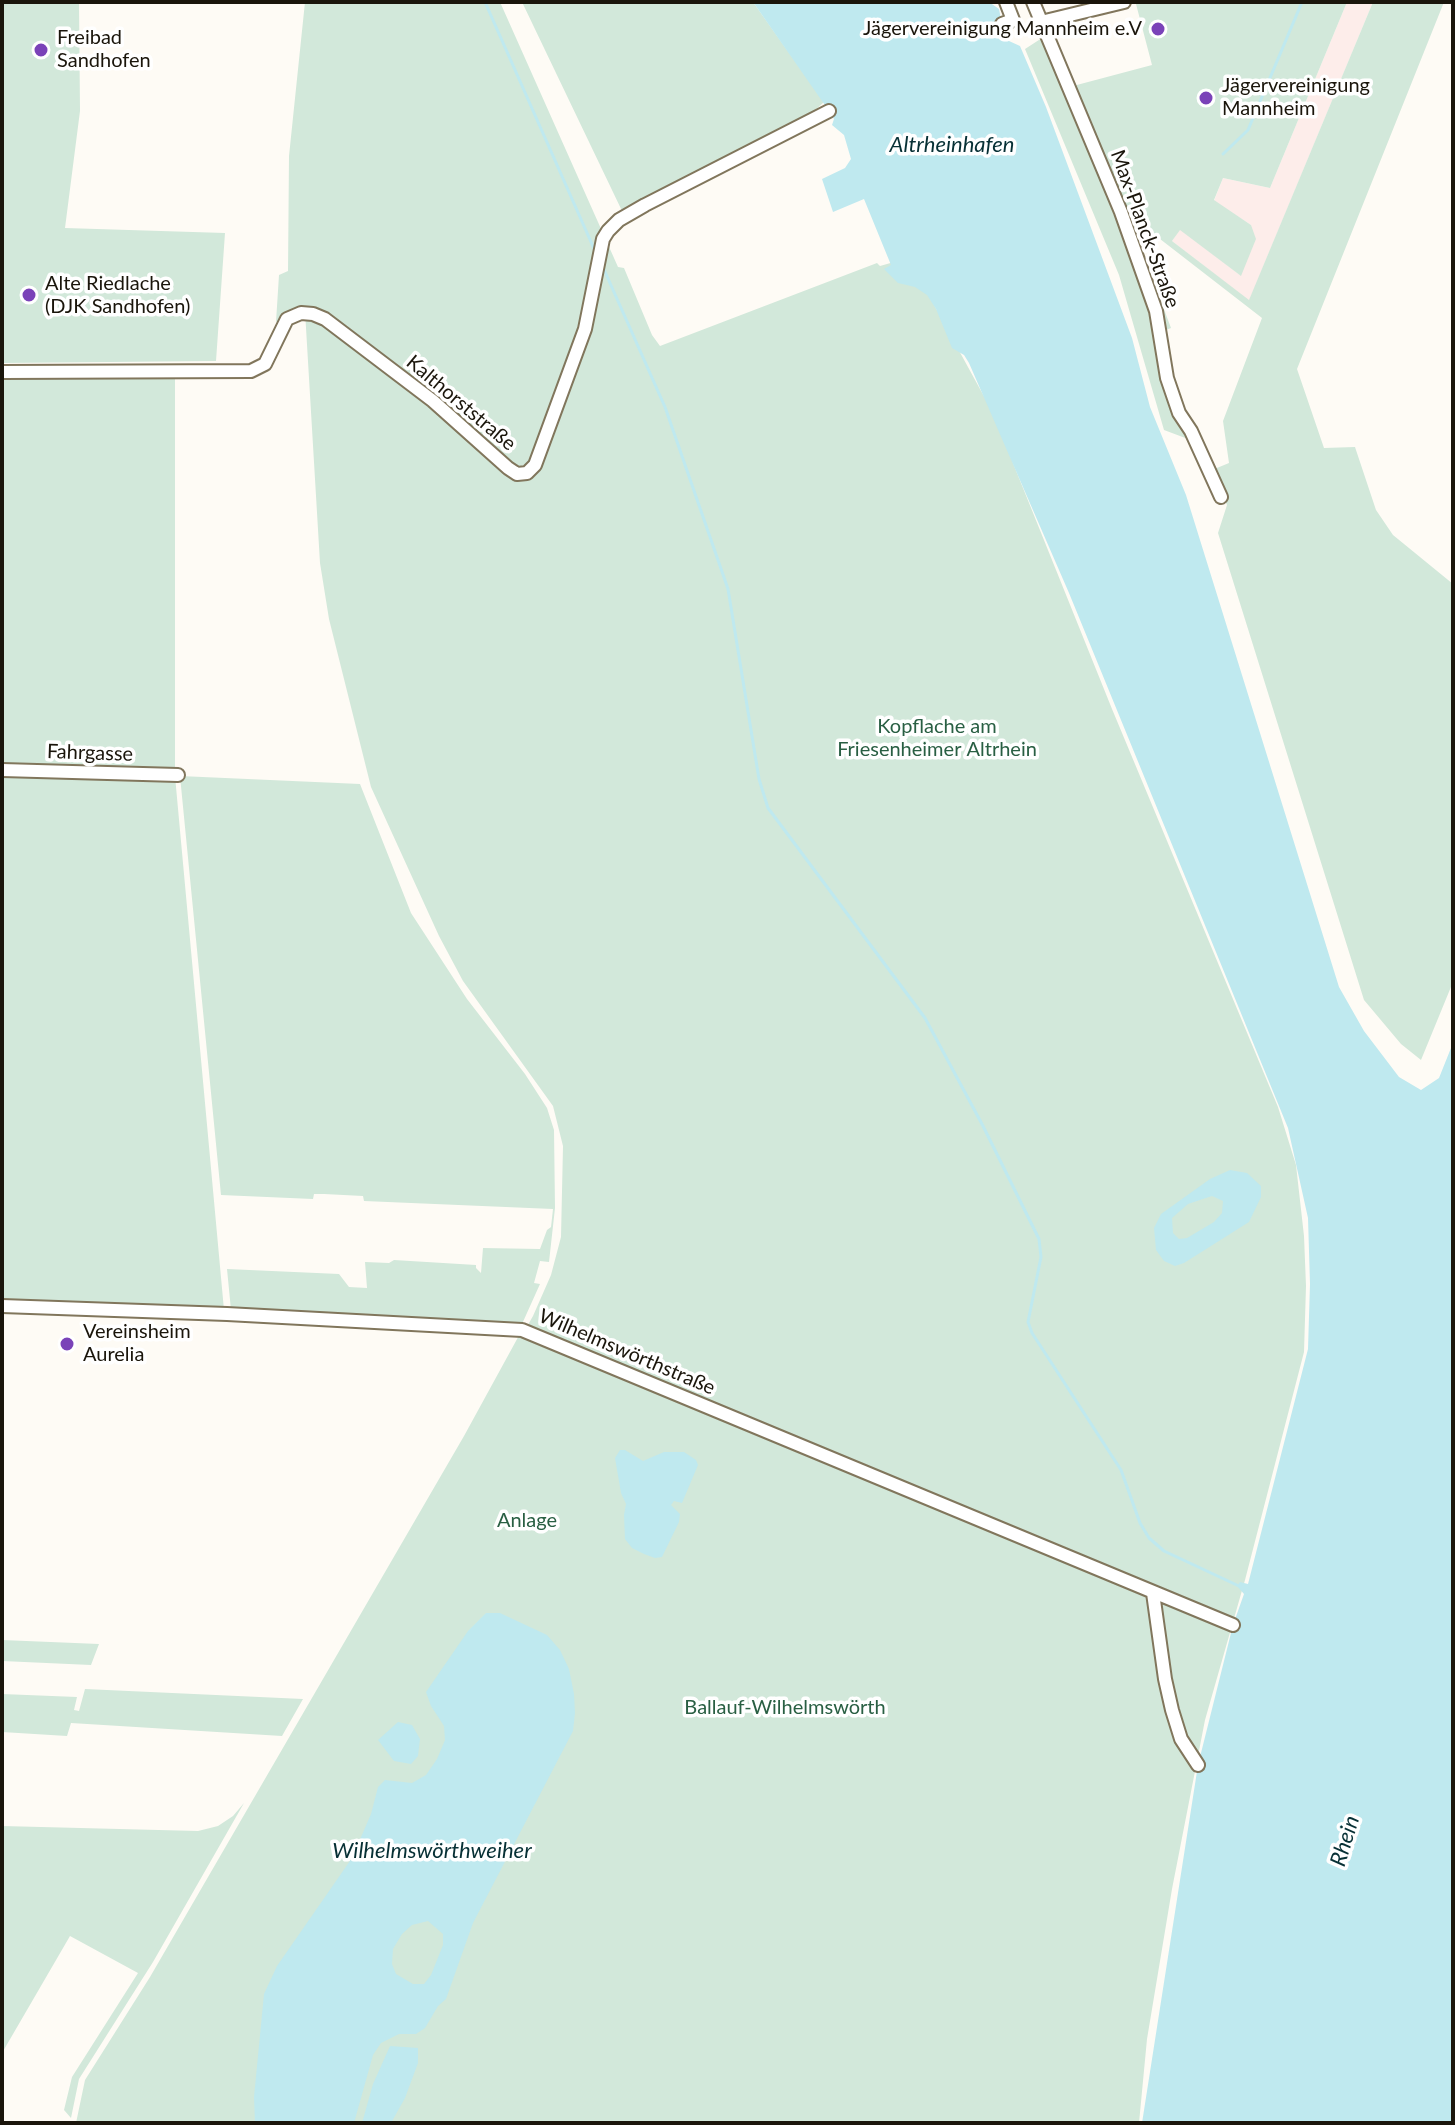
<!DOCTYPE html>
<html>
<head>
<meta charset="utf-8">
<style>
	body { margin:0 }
	#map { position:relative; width:1455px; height:2125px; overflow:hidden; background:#fefbf5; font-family:Lato,sans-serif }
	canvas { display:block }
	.frame { position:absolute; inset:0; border:4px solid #1a150b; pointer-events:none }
</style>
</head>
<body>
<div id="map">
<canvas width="1455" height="2125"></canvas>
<div class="frame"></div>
</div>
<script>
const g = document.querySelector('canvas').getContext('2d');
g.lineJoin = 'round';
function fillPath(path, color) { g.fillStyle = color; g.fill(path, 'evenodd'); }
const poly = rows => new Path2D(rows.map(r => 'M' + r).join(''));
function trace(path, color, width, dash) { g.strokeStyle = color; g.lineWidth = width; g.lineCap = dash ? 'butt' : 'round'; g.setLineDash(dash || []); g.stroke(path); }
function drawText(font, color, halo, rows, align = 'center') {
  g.font = font + ' Lato,sans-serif'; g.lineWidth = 7; g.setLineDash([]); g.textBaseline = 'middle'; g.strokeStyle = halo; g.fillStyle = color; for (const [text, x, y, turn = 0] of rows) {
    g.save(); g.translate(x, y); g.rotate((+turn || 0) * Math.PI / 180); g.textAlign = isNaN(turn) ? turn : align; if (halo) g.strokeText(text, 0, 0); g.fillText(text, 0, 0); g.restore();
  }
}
const industrial = poly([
	[1347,2,1373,2,1249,301,1172,241,1180,229,1240,275,1251,225,1214,201,1223,178,1270,188]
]);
const green = poly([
	[2,2,79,2,80,111,65,228,225,233,216,361,2,363],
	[305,2,500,2,618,267,624,268,652,335,660,346,877,263,880,266,901,260,927,292,992,411,1112,709,1278,1107,1296,1165,1304,1236,1306,1286,1304,1352,1245,1580,1205,1720,1172,1889,1147,2039,1139,2123,76,2123,85,2080,150,1977,464,1436,522,1330,525,1330,533,1316,551,1275,561,1237,563,1146,553,1106,463,981,439,936,371,787,329,619,320,563,305,311,288,314,276,322,279,275,288,271,289,156],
	[522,2,753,2,824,102,802,122,623,213],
	[1142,2,1347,2,1270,188,1223,178,1214,200,1251,225,1256,239,1241,276,1180,230,1172,241,1249,300,1373,2,1444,2,1297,369,1324,448,1355,447,1376,510,1393,535,1453,584,1453,982,1421,1060,1401,1044,1364,1000,1218,533,1227,505,1212,470,1229,463,1223,421,1262,318,1151,232,1137,237,1171,328,1155,334,1161,380,1175,416,1188,439,1164,430,1119,275,1025,49,1042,38,1073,86,1152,65,1136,4],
	[2,374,175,374,175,776,224,1310,2,1300],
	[180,776,360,784,411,913,467,999,525,1074,547,1108,554,1130,555,1208,549,1262,540,1261,534,1283,540,1284,522,1324,231,1310,227,1269,339,1274,349,1287,367,1288,365,1262,389,1263,394,1260,476,1265,476,1268,481,1273,483,1248,540,1249,547,1230,551,1227,553,1209,364,1201,363,1196,324,1194,314,1194,313,1199,221,1195],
	[2,1640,99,1644,91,1665,2,1661],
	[85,1689,303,1699,282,1736,71,1723,67,1736,2,1732,2,1694,77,1697,74,1710,79,1711],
	[244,1803,153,1962,79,2079,71,2118,64,2110,72,2077,138,1973,70,1936,2,2053,2,1826,198,1831,218,1826,233,1816]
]);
const water = poly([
	[753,2,989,2,999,9,1002,24,1009,41,1020,46,1046,107,1132,338,1150,407,1186,495,1339,987,1364,1031,1399,1077,1421,1090,1439,1078,1453,1043,1453,2123,1142,2123,1198,1765,1233,1625,1244,1594,1237,1586,1240,1582,1248,1584,1308,1349,1310,1284,1308,1218,1288,1128,1069,593,969,363,964,355,952,348,936,309,927,295,915,287,898,283,884,269,891,265,864,199,833,212,822,179,845,168,851,159,844,135,832,125,834,119,829,111],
	[1230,1170,1247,1173,1261,1186,1261,1197,1249,1222,1184,1263,1175,1266,1164,1261,1156,1250,1154,1228,1161,1214,1210,1179],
	[1212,1196,1223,1201,1222,1213,1214,1222,1187,1238,1179,1239,1173,1233,1172,1218,1188,1204],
	[620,1450,625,1450,643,1461,664,1452,684,1452,696,1460,698,1465,682,1503,674,1501,671,1505,680,1514,679,1522,662,1557,655,1558,644,1554,632,1548,625,1539,624,1515,626,1504,621,1493,615,1458],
	[486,1613,500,1613,547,1635,560,1650,569,1669,574,1694,575,1713,573,1731,473,1923,446,1999,438,2006,425,2028,416,2034,399,2034,381,2043,373,2055,354,2123,255,2123,254,2097,264,1994,277,1966,352,1858,371,1814,378,1787,385,1780,412,1783,426,1775,437,1759,445,1740,444,1726,431,1706,426,1692,468,1631],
	[428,1921,443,1934,443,1945,431,1975,424,1984,413,1984,396,1974,392,1964,393,1949,402,1934,412,1925],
	[398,1722,412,1725,420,1739,418,1756,411,1764,394,1761,378,1740],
	[390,2046,418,2048,418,2063,405,2098,391,2123,362,2123,373,2084]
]);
const stream = poly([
	[485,2,595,251],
	[1223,154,1248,130,1302,2],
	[602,265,665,407,728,589,759,779,768,808,925,1018,983,1126,1039,1239,1041,1257,1028,1322,1032,1333,1121,1470,1140,1523,1149,1538,1164,1551,1241,1587]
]);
const minor = poly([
	[1033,2,1121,212,1156,311,1167,378,1179,413,1191,431,1221,497],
	[1041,22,1124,2],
	[1002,24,1013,20,1006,2],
	[2,372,251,371,265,364,287,319,301,313,313,314,325,319,433,401,508,468,517,474,527,473,535,465,585,329,603,239,608,231,619,220,645,205,829,111],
	[2,770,178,775],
	[2,1306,227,1314,522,1330,1233,1625],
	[1153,1593,1165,1679,1172,1710,1181,1739,1198,1765]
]);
const markers = [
	[1158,29,8,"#7a42b8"],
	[41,50,8,"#7a42b8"],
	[1206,98,8,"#7a42b8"],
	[29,295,8,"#7a42b8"],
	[67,1344,8,"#7a42b8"]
];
const poiNames = [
	["Jägervereinigung Mannheim e.V",1142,29,"right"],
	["Freibad",57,38],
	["Sandhofen",57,61],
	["Jägervereinigung",1222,86],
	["Mannheim",1222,109],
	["Alte Riedlache",45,284],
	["(DJK Sandhofen)",45,307],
	["Vereinsheim",83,1332],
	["Aurelia",83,1355]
];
const streetNames = [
	["Max-Planck-Straße",1145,229,70],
	["Kalthorststraße",461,403,40],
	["Fahrgasse",90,753,2],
	["Wilhelmswörthstraße",627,1352,23]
];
const parkNames = [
	["Kopflache am",937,727],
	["Friesenheimer Altrhein",937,750],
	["Anlage",527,1521],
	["Ballauf-Wilhelmswörth",785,1708]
];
const waterNames = [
	["Altrheinhafen",952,145],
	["Rhein",1345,1841,-73],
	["Wilhelmswörthweiher",432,1851]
];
fillPath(industrial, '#fdedea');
fillPath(green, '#d2e8da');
fillPath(water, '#bfe9ef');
trace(stream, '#bfe9ef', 3);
trace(minor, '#81765c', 16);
trace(minor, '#fff', 12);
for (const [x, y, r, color] of markers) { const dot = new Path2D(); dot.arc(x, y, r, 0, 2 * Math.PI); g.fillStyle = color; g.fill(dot); trace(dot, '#fff', 3); }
drawText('20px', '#1a150b', '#fff', poiNames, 'left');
drawText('20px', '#1a150b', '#fff', streetNames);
drawText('20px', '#295f43', '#fff', parkNames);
drawText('italic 22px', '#073035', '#fff', waterNames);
</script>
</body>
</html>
